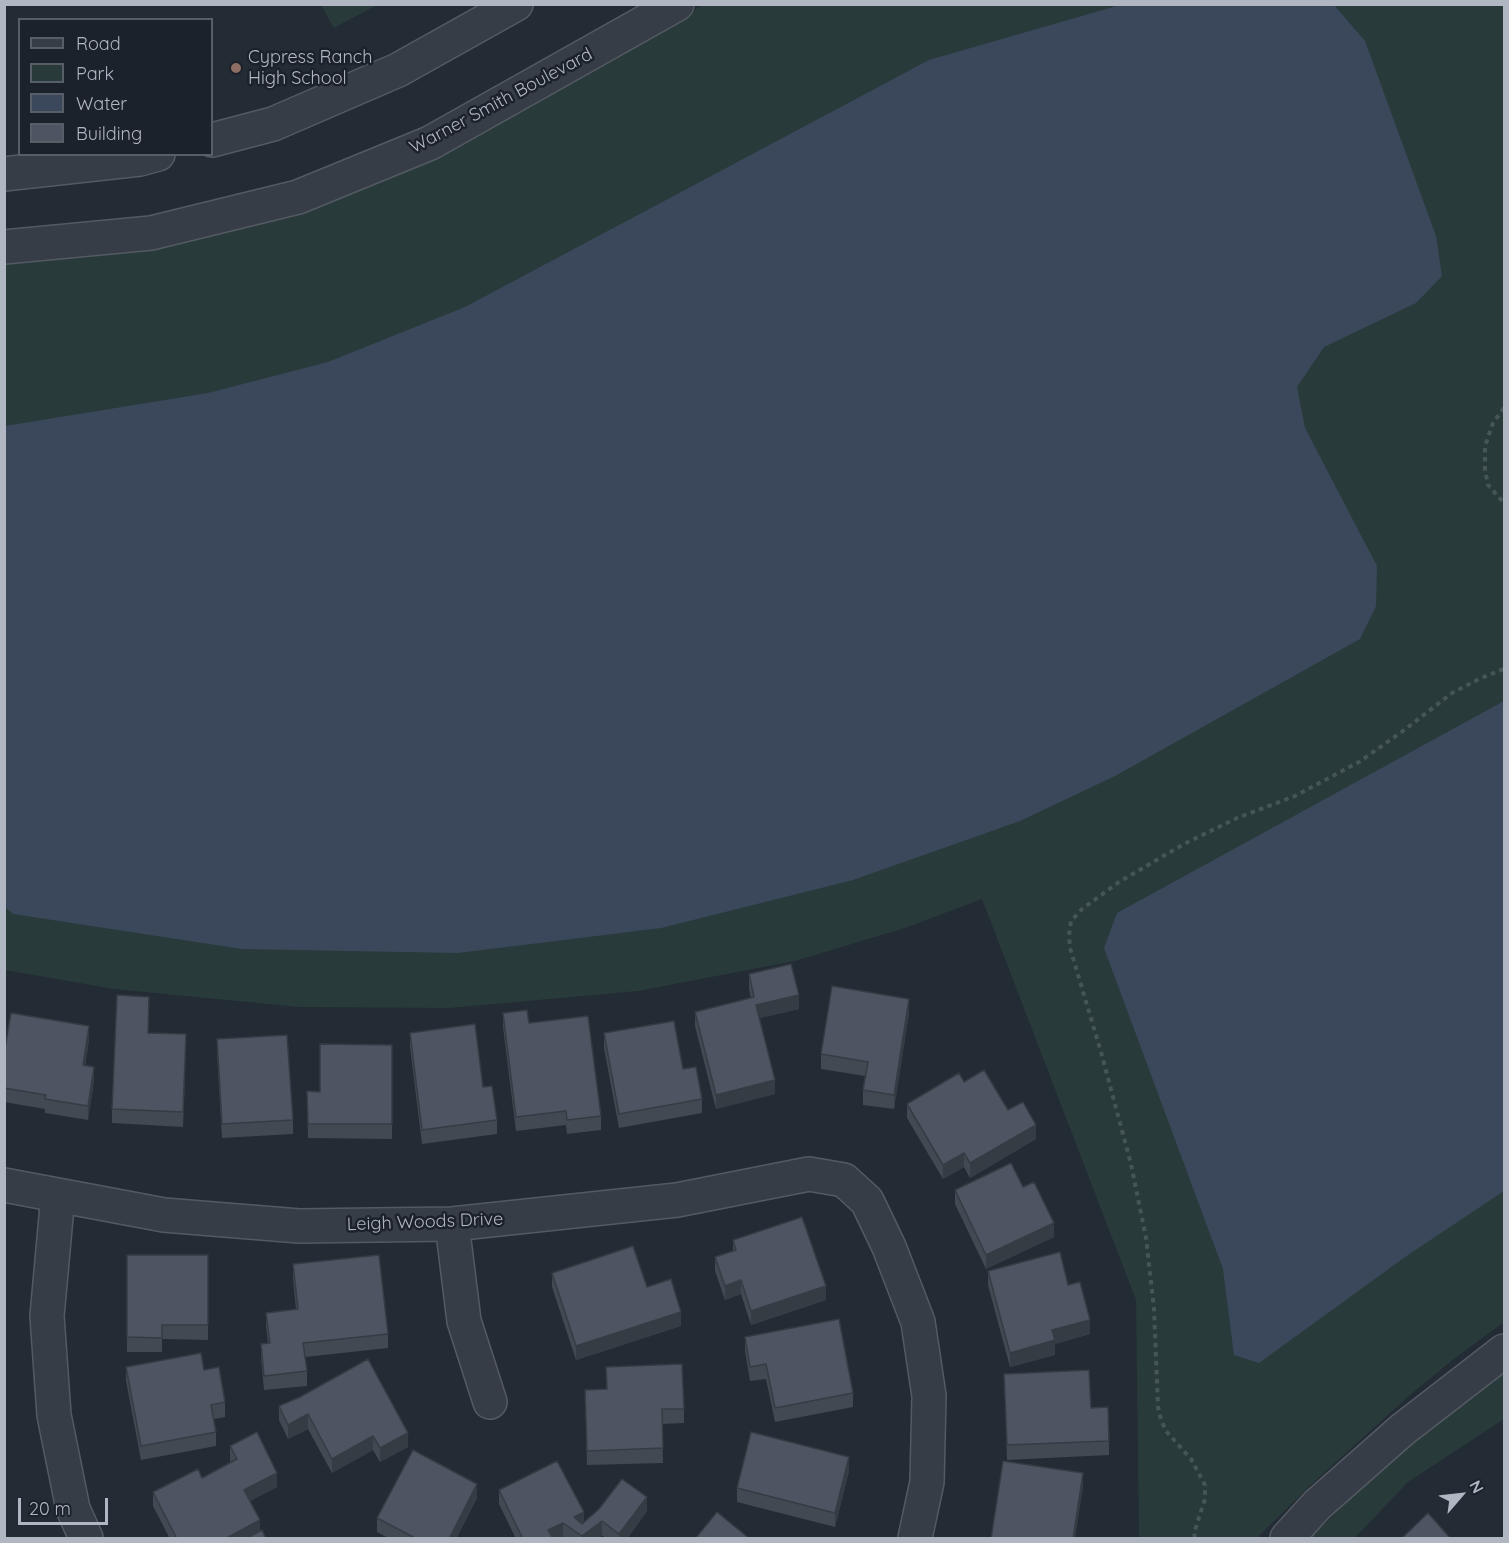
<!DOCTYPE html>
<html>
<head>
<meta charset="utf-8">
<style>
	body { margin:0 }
	#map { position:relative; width:1509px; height:1543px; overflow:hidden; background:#232b35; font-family:Quicksand,sans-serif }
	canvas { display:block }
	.frame { position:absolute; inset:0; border:6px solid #b1b7c2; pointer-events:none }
	.legend { position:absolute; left:18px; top:18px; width:195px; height:138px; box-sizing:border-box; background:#1c222b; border:2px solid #585e67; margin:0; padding:8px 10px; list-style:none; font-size:18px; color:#b1b7c2 }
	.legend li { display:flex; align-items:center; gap:12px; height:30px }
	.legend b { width:30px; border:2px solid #585e67 }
	.north { position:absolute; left:1431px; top:1465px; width:60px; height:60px; -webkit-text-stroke:4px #1c222b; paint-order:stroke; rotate:62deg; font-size:16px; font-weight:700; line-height:24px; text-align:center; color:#b1b7c2 }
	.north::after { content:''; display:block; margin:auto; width:21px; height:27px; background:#b1b7c2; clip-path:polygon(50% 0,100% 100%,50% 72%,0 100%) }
	.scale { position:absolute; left:18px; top:1498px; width:90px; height:27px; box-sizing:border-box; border:3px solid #b1b7c2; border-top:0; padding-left:8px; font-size:18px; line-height:21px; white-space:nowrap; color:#b1b7c2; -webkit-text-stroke:4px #1c222b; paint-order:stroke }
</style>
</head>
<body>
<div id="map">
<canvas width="1509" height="1543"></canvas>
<div class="frame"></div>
<ul class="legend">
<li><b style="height:8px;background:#373d46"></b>Road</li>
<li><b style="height:16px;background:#293a3a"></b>Park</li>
<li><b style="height:16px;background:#3b485c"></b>Water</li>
<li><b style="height:16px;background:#4c5561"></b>Building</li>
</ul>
<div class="north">N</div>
<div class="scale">20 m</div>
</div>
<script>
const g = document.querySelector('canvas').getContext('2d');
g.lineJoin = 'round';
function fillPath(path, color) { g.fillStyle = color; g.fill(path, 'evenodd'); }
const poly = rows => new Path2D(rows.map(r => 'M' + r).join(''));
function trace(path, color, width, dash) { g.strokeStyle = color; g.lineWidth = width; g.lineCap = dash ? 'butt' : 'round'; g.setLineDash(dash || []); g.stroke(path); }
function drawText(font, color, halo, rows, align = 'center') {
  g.font = font + ' Quicksand,sans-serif'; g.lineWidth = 5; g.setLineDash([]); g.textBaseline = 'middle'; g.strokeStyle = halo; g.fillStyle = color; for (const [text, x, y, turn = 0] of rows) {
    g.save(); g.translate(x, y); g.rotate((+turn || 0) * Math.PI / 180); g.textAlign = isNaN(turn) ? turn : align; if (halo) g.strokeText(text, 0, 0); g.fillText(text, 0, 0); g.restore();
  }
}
const green = poly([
	[321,5,377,5,334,28],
	[703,5,1504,5,1504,1322,1454,1359,1410,1395,1316,1480,1257,1538,1139,1538,1136,1300,982,899,905,928,795,961,638,991,449,1008,299,1007,114,989,5,970,4,263,121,252,480,126],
	[1504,1368,1504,1419,1408,1482,1355,1538,1310,1538,1386,1465,1477,1387]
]);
const water = poly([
	[1120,5,1334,5,1365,41,1436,236,1442,276,1416,303,1324,347,1297,387,1305,428,1377,566,1376,606,1360,639,1115,776,1020,821,853,880,661,928,458,953,242,949,13,914,5,907,5,426,208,393,328,362,465,307,929,60],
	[1504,701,1504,1191,1405,1257,1259,1363,1234,1355,1223,1269,1104,948,1117,913]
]);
const path = poly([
	[1504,408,1493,423,1485,446,1485,470,1488,485,1504,503],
	[1195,1538,1194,1533,1205,1499,1205,1485,1191,1459,1166,1431,1161,1420,1158,1407,1154,1308,1146,1238,1131,1164,1101,1052,1070,948,1069,935,1071,921,1082,909,1119,882,1184,844,1237,818,1295,796,1359,762,1403,731,1452,693,1481,678,1504,669]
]);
const minor = poly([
	[212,140,273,124,398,70,516,4],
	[4,174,140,159,158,154],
	[4,247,151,233,298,197,430,143,677,4],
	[4,1185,164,1215,299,1226,452,1224,677,1200,809,1174,844,1180,867,1201,889,1247,918,1322,929,1396,927,1482,915,1538],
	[58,1195,47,1316,54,1415,73,1509,86,1538],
	[452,1224,464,1321,490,1402],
	[1287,1538,1317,1505,1402,1430,1504,1351]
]);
const wall = poly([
	[749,974,799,1009,760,1018,775,1094,716,1109,695,1026,695,1012,751,998,749,989],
	[149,1011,148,1033,186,1049,183,1127,112,1123,112,1109],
	[503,1013,529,1023,601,1116,601,1130,567,1134,566,1125,516,1131,503,1027],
	[909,1013,894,1109,863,1105,863,1090,865,1076,821,1069,821,1054],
	[410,1033,483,1087,497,1120,497,1134,422,1144,410,1047],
	[604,1033,683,1069,702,1099,702,1113,619,1128,604,1048],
	[217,1039,293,1120,293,1134,222,1138,217,1053],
	[89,1040,85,1066,94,1081,88,1120,45,1113,45,1109,4,1102,4,1054],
	[392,1045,392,1139,308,1138,307,1091,320,1092],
	[964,1082,1008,1110,1036,1139,970,1178,964,1167,943,1179,907,1118,907,1104],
	[1023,1187,1054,1237,986,1269,955,1204,955,1190],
	[733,1240,826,1300,751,1325,741,1294,725,1300,715,1271,715,1257,733,1251],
	[127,1255,208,1255,208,1340,162,1339,162,1352,127,1352],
	[293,1264,388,1334,388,1348,305,1357,307,1371,307,1386,264,1390,261,1358,261,1344,268,1343,266,1327,266,1313,296,1310,293,1279],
	[988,1271,1068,1285,1090,1334,1055,1344,1055,1355,1010,1367,988,1285],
	[552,1273,647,1287,681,1326,576,1360,552,1287],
	[745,1337,853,1393,853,1407,775,1422,766,1379,750,1381,745,1351],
	[126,1367,204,1370,225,1402,225,1417,214,1419,216,1432,216,1446,141,1460,126,1381],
	[606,1367,684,1409,684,1423,662,1424,663,1463,587,1465,585,1390,606,1389],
	[1004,1374,1091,1408,1109,1441,1109,1455,1007,1460],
	[279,1406,408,1447,380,1462,373,1450,332,1473,308,1429,288,1439,279,1420],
	[230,1446,277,1487,250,1501,260,1531,266,1539,170,1539,153,1506,153,1492,202,1478,231,1462,230,1460],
	[849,1471,835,1527,737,1502,737,1488],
	[499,1490,584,1522,647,1511,627,1539,606,1539,602,1535,598,1539,566,1539,563,1537,560,1539,516,1539,499,1504],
	[477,1498,456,1539,390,1539,377,1532,377,1518]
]);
const shadedWall = poly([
	[799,995,799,1009,756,1019,756,1005],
	[909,999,909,1013,894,1109,894,1095],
	[89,1026,89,1040,83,1079,83,1065],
	[94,1067,94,1081,88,1120,88,1106],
	[775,1080,775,1094,716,1109,716,1095],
	[1036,1125,1036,1139,970,1178,970,1163],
	[964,1153,964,1167,943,1179,943,1165],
	[1054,1223,1054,1237,986,1269,986,1255],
	[741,1280,741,1294,725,1300,725,1286],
	[826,1286,826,1300,751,1325,751,1311],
	[681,1312,681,1326,576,1360,576,1346],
	[1090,1320,1090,1334,1055,1344,1055,1355,1010,1367,1010,1353,1052,1330],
	[308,1414,308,1429,288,1439,288,1425],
	[408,1433,408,1447,380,1462,380,1448],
	[373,1436,373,1450,332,1473,332,1459],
	[849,1457,849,1471,835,1527,835,1513],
	[277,1473,277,1487,244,1504,244,1490],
	[1083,1473,1083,1488,1075,1539,1073,1539],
	[477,1484,477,1498,456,1539,449,1539],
	[647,1497,647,1511,627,1539,619,1539,619,1534],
	[584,1512,584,1526,574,1517],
	[260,1520,260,1535,252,1539,225,1539],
	[602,1521,602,1535,598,1539,582,1539,582,1536],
	[563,1523,563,1537,560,1539,548,1539,548,1530]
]);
const building = poly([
	[791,964,799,995,756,1005,775,1080,716,1095,695,1012,754,997,749,974,791,964],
	[832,986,909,999,894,1095,863,1090,868,1062,821,1054,832,986],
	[117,995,149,997,148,1033,186,1034,183,1112,112,1109,117,995],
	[527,1010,529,1023,588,1016,601,1116,567,1120,566,1111,516,1117,503,1013,527,1010],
	[11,1013,89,1026,83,1065,94,1067,88,1106,45,1099,46,1095,4,1088,4,1054,11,1013],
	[674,1021,683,1069,696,1067,702,1099,619,1114,604,1033,674,1021],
	[475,1024,483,1087,492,1086,497,1120,422,1130,410,1033,475,1024],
	[287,1035,293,1120,222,1124,217,1039,287,1035],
	[320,1044,392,1045,392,1124,308,1124,307,1091,320,1092,320,1044],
	[984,1070,1008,1110,1023,1102,1036,1125,970,1163,964,1153,943,1165,907,1104,959,1073,964,1082,984,1070],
	[1011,1163,1023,1187,1034,1182,1054,1223,986,1255,955,1190,1011,1163],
	[802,1217,826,1286,751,1311,741,1280,725,1286,715,1257,736,1250,733,1240,802,1217],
	[633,1246,647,1287,671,1279,681,1312,576,1346,552,1273,633,1246],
	[1060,1252,1068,1285,1080,1282,1090,1320,1052,1330,1055,1340,1010,1353,988,1271,1060,1252],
	[127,1255,208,1255,208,1325,162,1325,162,1338,127,1337,127,1255],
	[379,1255,388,1334,303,1343,307,1371,264,1376,261,1344,270,1343,266,1313,298,1309,293,1264,379,1255],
	[839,1319,853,1393,775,1408,766,1364,750,1367,745,1337,839,1319],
	[201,1353,204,1370,219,1367,225,1402,211,1405,216,1432,141,1446,126,1367,201,1353],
	[368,1359,408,1433,380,1448,373,1436,332,1459,308,1414,288,1425,279,1406,300,1397,368,1359],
	[682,1364,684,1409,662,1409,663,1448,587,1451,585,1390,607,1389,606,1367,682,1364],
	[1089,1370,1091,1408,1108,1407,1109,1441,1007,1445,1004,1374,1089,1370],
	[257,1432,277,1473,244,1490,260,1520,225,1539,177,1539,153,1492,198,1469,202,1478,237,1459,230,1446,257,1432],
	[751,1432,849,1457,835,1513,737,1488,751,1432],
	[413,1450,477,1484,449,1539,417,1539,377,1518,413,1450],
	[557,1461,584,1512,574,1517,582,1524,599,1509,622,1479,647,1497,619,1534,602,1521,582,1536,563,1523,548,1530,553,1539,523,1539,499,1490,557,1461],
	[1003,1461,1083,1473,1073,1539,991,1539,1003,1461],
	[717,1512,750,1539,695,1539,717,1512],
	[1428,1513,1451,1539,1401,1539,1428,1513],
	[262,1530,266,1539,245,1539,262,1530]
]);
const markers = [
	[236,68,6,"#8d6e63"]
];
const poiNames = [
	["Cypress Ranch",248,58],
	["High School",248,79]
];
const streetNames = [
	["Warner Smith Boulevard",501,101,-28],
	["Leigh Woods Drive",425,1222,-2]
];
fillPath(green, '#293a3a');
fillPath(water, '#3b485c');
trace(minor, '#545a64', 36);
trace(path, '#475558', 4, [4.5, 4.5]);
trace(minor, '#373d46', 33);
fillPath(wall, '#414953');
fillPath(shadedWall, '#353c44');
fillPath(building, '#4c5561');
trace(building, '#353c44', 1.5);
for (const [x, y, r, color] of markers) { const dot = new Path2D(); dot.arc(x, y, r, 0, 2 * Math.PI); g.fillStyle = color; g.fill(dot); trace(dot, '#1c222b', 2); }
drawText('18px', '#b1b7c2', '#1c222b', poiNames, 'left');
drawText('18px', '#b1b7c2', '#1c222b', streetNames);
</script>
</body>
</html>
